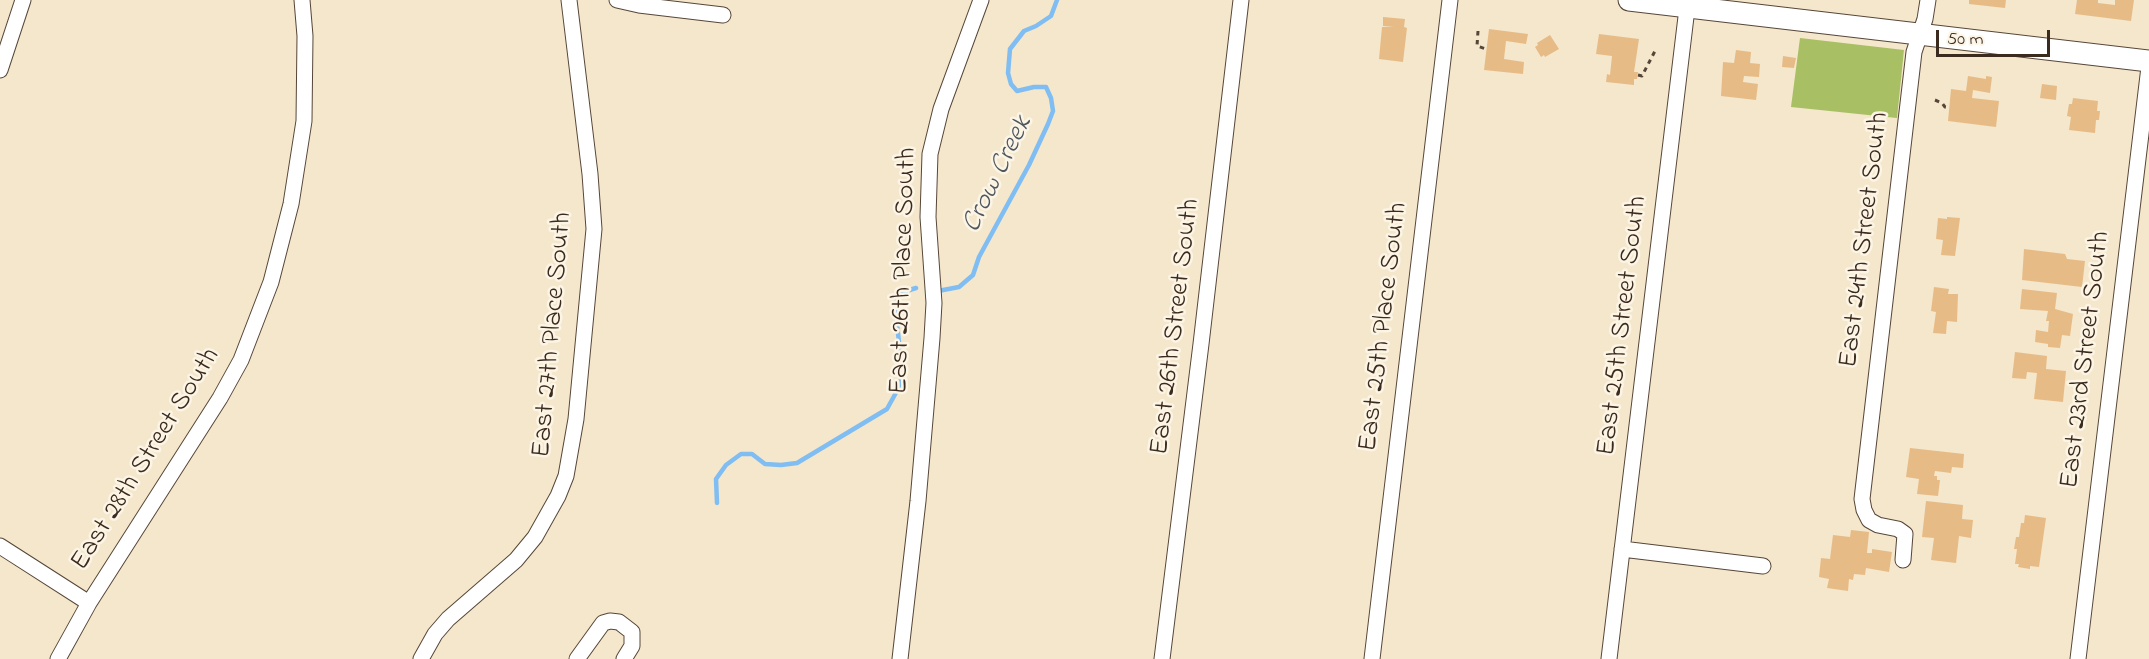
<!DOCTYPE html>
<html>
<head>
<meta charset="utf-8">
<style>
	body { margin:0 }
	#map { position:relative; width:2149px; height:659px; overflow:hidden; background:#f4e7cc; font-family:"Indie Flower",sans-serif }
	canvas { display:block }
	.scale { position:absolute; left:1936px; top:30px; width:114px; height:27px; box-sizing:border-box; border:3px solid #3b2a1e; border-top:0; padding-left:8px; font-size:18px; line-height:21px; white-space:nowrap; color:#3b2a1e; -webkit-text-stroke:4px #fcf5e5; paint-order:stroke }
</style>
</head>
<body>
<div id="map">
<canvas width="2149" height="659"></canvas>
<div class="scale">50 m</div>
</div>
<script>
const g = document.querySelector('canvas').getContext('2d');
g.lineJoin = 'round';
function fillPath(path, color) { g.fillStyle = color; g.fill(path, 'evenodd'); }
const poly = rows => new Path2D(rows.map(r => 'M' + r).join(''));
function trace(path, color, width, dash) { g.strokeStyle = color; g.lineWidth = width; g.lineCap = dash ? 'butt' : 'round'; g.setLineDash(dash || []); g.stroke(path); }
function drawText(font, color, halo, rows, align = 'center') {
  g.font = font + ' "Indie Flower",sans-serif'; g.lineWidth = 5; g.setLineDash([]); g.textBaseline = 'middle'; g.strokeStyle = halo; g.fillStyle = color; for (const [text, x, y, turn = 0] of rows) {
    g.save(); g.translate(x, y); g.rotate((+turn || 0) * Math.PI / 180); g.textAlign = isNaN(turn) ? turn : align; if (halo) g.strokeText(text, 0, 0); g.fillText(text, 0, 0); g.restore();
  }
}
const green = poly([
	[1800,38,1904,50,1897,118,1791,107]
]);
const stream = poly([
	[938,291,959,287,973,275,979,257,1029,165,1048,124,1053,111,1051,98,1046,87,1034,87,1017,91,1011,84,1008,73,1010,49,1024,31,1036,26,1051,16,1057,0],
	[717,503,716,479,726,465,741,454,752,454,765,464,781,465,797,463,887,409,898,389,905,366,900,351,895,306,900,293,916,288]
]);
const building = poly([
	[1969,0,2006,0,2005,8,1969,4],
	[2077,0,2098,0,2098,3,2115,5,2115,0,2134,0,2131,21,2075,14],
	[1383,17,1405,19,1404,27,1407,28,1403,62,1379,59,1382,27,1394,27,1383,26],
	[1489,29,1528,34,1526,44,1506,41,1504,59,1524,62,1523,74,1484,70],
	[1599,34,1639,39,1634,72,1638,72,1637,79,1634,79,1634,85,1606,82,1607,74,1610,75,1612,56,1596,54],
	[1550,35,1559,49,1545,57,1544,55,1541,57,1535,47,1538,45,1537,43],
	[1736,50,1751,52,1750,63,1760,64,1759,77,1744,76,1743,82,1758,84,1756,100,1721,96,1723,62,1734,63],
	[1783,56,1796,58,1794,68,1782,67],
	[1968,76,1986,79,1986,76,1992,77,1990,93,1973,90,1972,98,1999,101,1996,127,1948,121,1951,89,1966,91],
	[2042,84,2057,86,2056,100,2040,98],
	[2073,98,2098,101,2097,111,2100,111,2099,120,2096,120,2095,133,2069,130,2071,117,2067,116,2069,104,2072,104],
	[1947,217,1960,218,1955,256,1941,255,1943,240,1936,239,1938,218,1947,219],
	[2024,249,2065,254,2067,259,2085,261,2082,287,2022,280],
	[1934,287,1949,289,1948,294,1958,294,1957,322,1947,321,1946,334,1933,333,1936,312,1931,311],
	[2022,289,2057,293,2055,309,2073,314,2070,336,2062,335,2060,348,2048,347,2048,344,2035,342,2036,330,2048,332,2049,321,2046,321,2048,311,2020,309],
	[2015,352,2047,356,2046,369,2066,371,2063,402,2034,399,2037,373,2027,372,2026,379,2012,378],
	[1910,448,1964,454,1963,468,1952,467,1951,473,1935,471,1934,476,1937,476,1937,480,1940,480,1938,496,1917,494,1919,479,1906,477],
	[1926,501,1963,505,1962,519,1973,520,1971,538,1959,536,1956,563,1931,560,1934,538,1922,537],
	[2025,515,2046,518,2039,567,2030,566,2030,569,2018,567,2019,564,2015,564,2017,549,2014,549,2016,537,2019,537,2021,523,2024,523],
	[1851,530,1869,532,1867,553,1872,553,1872,549,1892,552,1889,572,1866,568,1865,575,1854,574,1853,580,1849,579,1848,591,1827,588,1829,579,1819,577,1821,558,1830,559,1833,535,1850,537]
]);
const path = poly([
	[1478,31,1477,46,1486,49],
	[1638,75,1642,76,1656,49],
	[1935,100,1942,103,1945,107,1950,108]
]);
const minor = poly([
	[617,0,639,5,723,15],
	[0,70,23,0],
	[0,546,89,603],
	[1622,549,1763,566],
	[1903,560,1905,534,1898,529,1878,525,1869,520,1864,510,1862,499,1914,52,1925,19,1928,0],
	[58,659,89,603,220,398,241,360,271,282,291,204,304,121,305,36,302,0],
	[421,659,435,634,448,619,516,560,535,537,558,496,566,476,576,419,594,229,590,174,569,0],
	[577,659,603,623,610,621,619,622,632,632,632,646,624,659],
	[900,659,918,501,932,338,934,303,928,217,930,154,941,109,981,0],
	[1162,659,1201,344,1241,0],
	[1372,659,1450,0],
	[1609,659,1688,0],
	[2078,659,2149,67]
]);
const secondary = poly([
	[1629,0,2149,61]
]);
const streetNames = [
	["East 24th Street South",1866,240,-83],
	["East 26th Place South",905,271,-88],
	["East 25th Street South",1624,326,-83],
	["East 26th Street South",1177,327,-83],
	["East 25th Place South",1385,327,-83],
	["East 27th Place South",554,335,-85],
	["East 23rd Street South",2087,360,-83],
	["East 28th Street South",147,460,-58]
];
const waterNames = [
	["Crow Creek",999,175,-64]
];
fillPath(green, '#a8bf64');
trace(stream, '#7fbdf2', 4.5);
fillPath(building, '#e7bb86');
trace(minor, '#574638', 17);
trace(secondary, '#574638', 23);
trace(path, '#574638', 3, [4.5, 4.5]);
trace(minor, '#fff', 15);
trace(secondary, '#fff', 21);
drawText('27px', '#3b2a1e', '#fcf5e5', streetNames);
drawText('italic 28px', '#4f565e', '#fcf5e5', waterNames);
</script>
</body>
</html>
